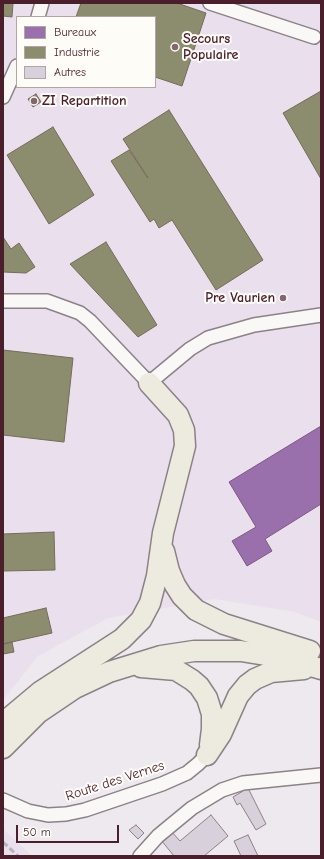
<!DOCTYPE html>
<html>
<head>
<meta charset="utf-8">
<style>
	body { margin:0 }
	#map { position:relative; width:324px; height:859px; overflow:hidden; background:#eee9ee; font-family:"Comic Neue",sans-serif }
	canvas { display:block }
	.frame { position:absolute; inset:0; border:4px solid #4a1f2b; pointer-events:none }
	.legend { position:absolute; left:16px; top:16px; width:140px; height:72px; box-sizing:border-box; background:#fdfcf7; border:1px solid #b5a4a5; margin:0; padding:5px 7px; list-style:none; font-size:12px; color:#4a1f2b }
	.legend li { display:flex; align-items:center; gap:8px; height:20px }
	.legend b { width:20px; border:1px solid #b5a4a5 }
	.scale { position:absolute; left:16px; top:825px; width:103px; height:18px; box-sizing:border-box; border:2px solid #4a1f2b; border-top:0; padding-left:5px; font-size:12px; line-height:14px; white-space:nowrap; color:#4a1f2b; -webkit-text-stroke:3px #fdfcf7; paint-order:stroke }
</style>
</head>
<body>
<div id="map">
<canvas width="324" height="859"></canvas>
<div class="frame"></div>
<ul class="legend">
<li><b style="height:11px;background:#9970ab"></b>Bureaux</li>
<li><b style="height:11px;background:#8c8c6e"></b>Industrie</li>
<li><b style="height:11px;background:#d8d0db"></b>Autres</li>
</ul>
<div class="scale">50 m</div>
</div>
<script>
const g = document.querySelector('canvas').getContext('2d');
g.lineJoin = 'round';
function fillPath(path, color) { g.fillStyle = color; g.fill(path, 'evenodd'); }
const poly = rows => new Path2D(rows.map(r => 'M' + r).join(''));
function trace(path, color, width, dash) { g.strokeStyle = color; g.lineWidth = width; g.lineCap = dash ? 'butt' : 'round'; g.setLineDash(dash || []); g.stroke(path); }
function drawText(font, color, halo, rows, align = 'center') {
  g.font = font + ' "Comic Neue",sans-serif'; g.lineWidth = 4; g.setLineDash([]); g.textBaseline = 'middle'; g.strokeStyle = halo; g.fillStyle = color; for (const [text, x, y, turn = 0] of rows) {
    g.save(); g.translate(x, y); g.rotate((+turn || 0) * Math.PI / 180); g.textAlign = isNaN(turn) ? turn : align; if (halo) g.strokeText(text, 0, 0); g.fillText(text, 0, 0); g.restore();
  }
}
const built = poly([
	[3,3,321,3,321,622,295,612,215,599,108,618,38,656,3,700],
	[17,17,155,17,155,87,17,87],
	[3,829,32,856,3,856]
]);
const offices = poly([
	[321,426,321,504,265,539,272,551,247,566,232,541,256,527,229,482,321,426]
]);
const industry = poly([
	[3,3,13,3,12,17,3,16,3,3],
	[81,3,177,3,206,13,182,86,155,77,155,17,76,17,81,3],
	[321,91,321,179,283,113,321,91],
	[36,94,41,102,33,107,28,99,36,94],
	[169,110,263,260,216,290,172,220,159,228,154,219,150,222,111,161,129,150,148,178,123,139,169,110],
	[53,127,94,195,49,224,7,155,53,127],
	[3,237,11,249,19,243,35,267,26,273,3,272,3,237],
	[106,242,157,325,138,337,70,264,106,242],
	[3,350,73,358,64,442,3,435,3,350],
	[54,532,55,570,3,571,3,534,54,532],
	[46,608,52,633,3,644,3,618,46,608],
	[12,642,14,652,3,654,3,644,12,642]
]);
const building = poly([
	[248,788,266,824,256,830,240,803,237,805,233,797,248,788],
	[211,815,228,836,204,856,174,856,161,840,171,831,180,841,211,815],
	[136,825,144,833,138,839,129,830,136,825],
	[248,835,258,856,241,856,234,841,248,835]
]);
const minor = poly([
	[210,3,314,37],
	[38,17,42,3],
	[3,97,17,66],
	[3,301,47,301,80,313,90,321,149,383,190,349,208,338,254,325,321,315],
	[3,800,28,811,48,815,66,814,85,810,162,784,187,773,198,764,207,755],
	[140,856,158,836,192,808,222,790,243,783,321,775]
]);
const highway = poly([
	[164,551,169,571,175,585,182,596,196,610,224,624,310,651],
	[141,667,176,670,192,680,199,686,207,698,212,714,212,729,210,745],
	[3,723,40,692,122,639,141,620,150,603,157,576,163,533,185,446,184,430,178,415,149,383],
	[3,748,38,713,75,688,109,672,161,656,194,651,241,651,284,658,321,669],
	[207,755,221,734,238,696,247,685,255,679,271,672,304,669]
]);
const rail = poly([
	[3,842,18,856]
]);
const markers = [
	[175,47,4,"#83666f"],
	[34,101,4,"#83666f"],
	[283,298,4,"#83666f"]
];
const poiNames = [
	["Secours",183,39],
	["Populaire",183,55],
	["ZI Repartition",42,101],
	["Pre Vaurien",275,298,"right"]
];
const streetNames = [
	["Route des Vernes",115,781,-18]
];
fillPath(built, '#e9dfed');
fillPath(offices, '#9970ab');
trace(offices, '#815885', 1);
fillPath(industry, '#8c8c6e');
trace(industry, '#786b5a', 1);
fillPath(building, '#d8d0db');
trace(building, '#8c8286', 1);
trace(minor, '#8c8286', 16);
trace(highway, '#8c8286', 23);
trace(minor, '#f9f8f7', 13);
trace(highway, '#edeae0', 20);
trace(rail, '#b8b3b4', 3, [6, 3]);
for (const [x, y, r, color] of markers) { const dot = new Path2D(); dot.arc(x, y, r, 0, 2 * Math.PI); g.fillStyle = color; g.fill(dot); trace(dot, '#fdfcf7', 1.5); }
drawText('bold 14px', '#4a1f2b', '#fdfcf7', poiNames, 'left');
drawText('14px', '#4a1f2b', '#fdfcf7', streetNames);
</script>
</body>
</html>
